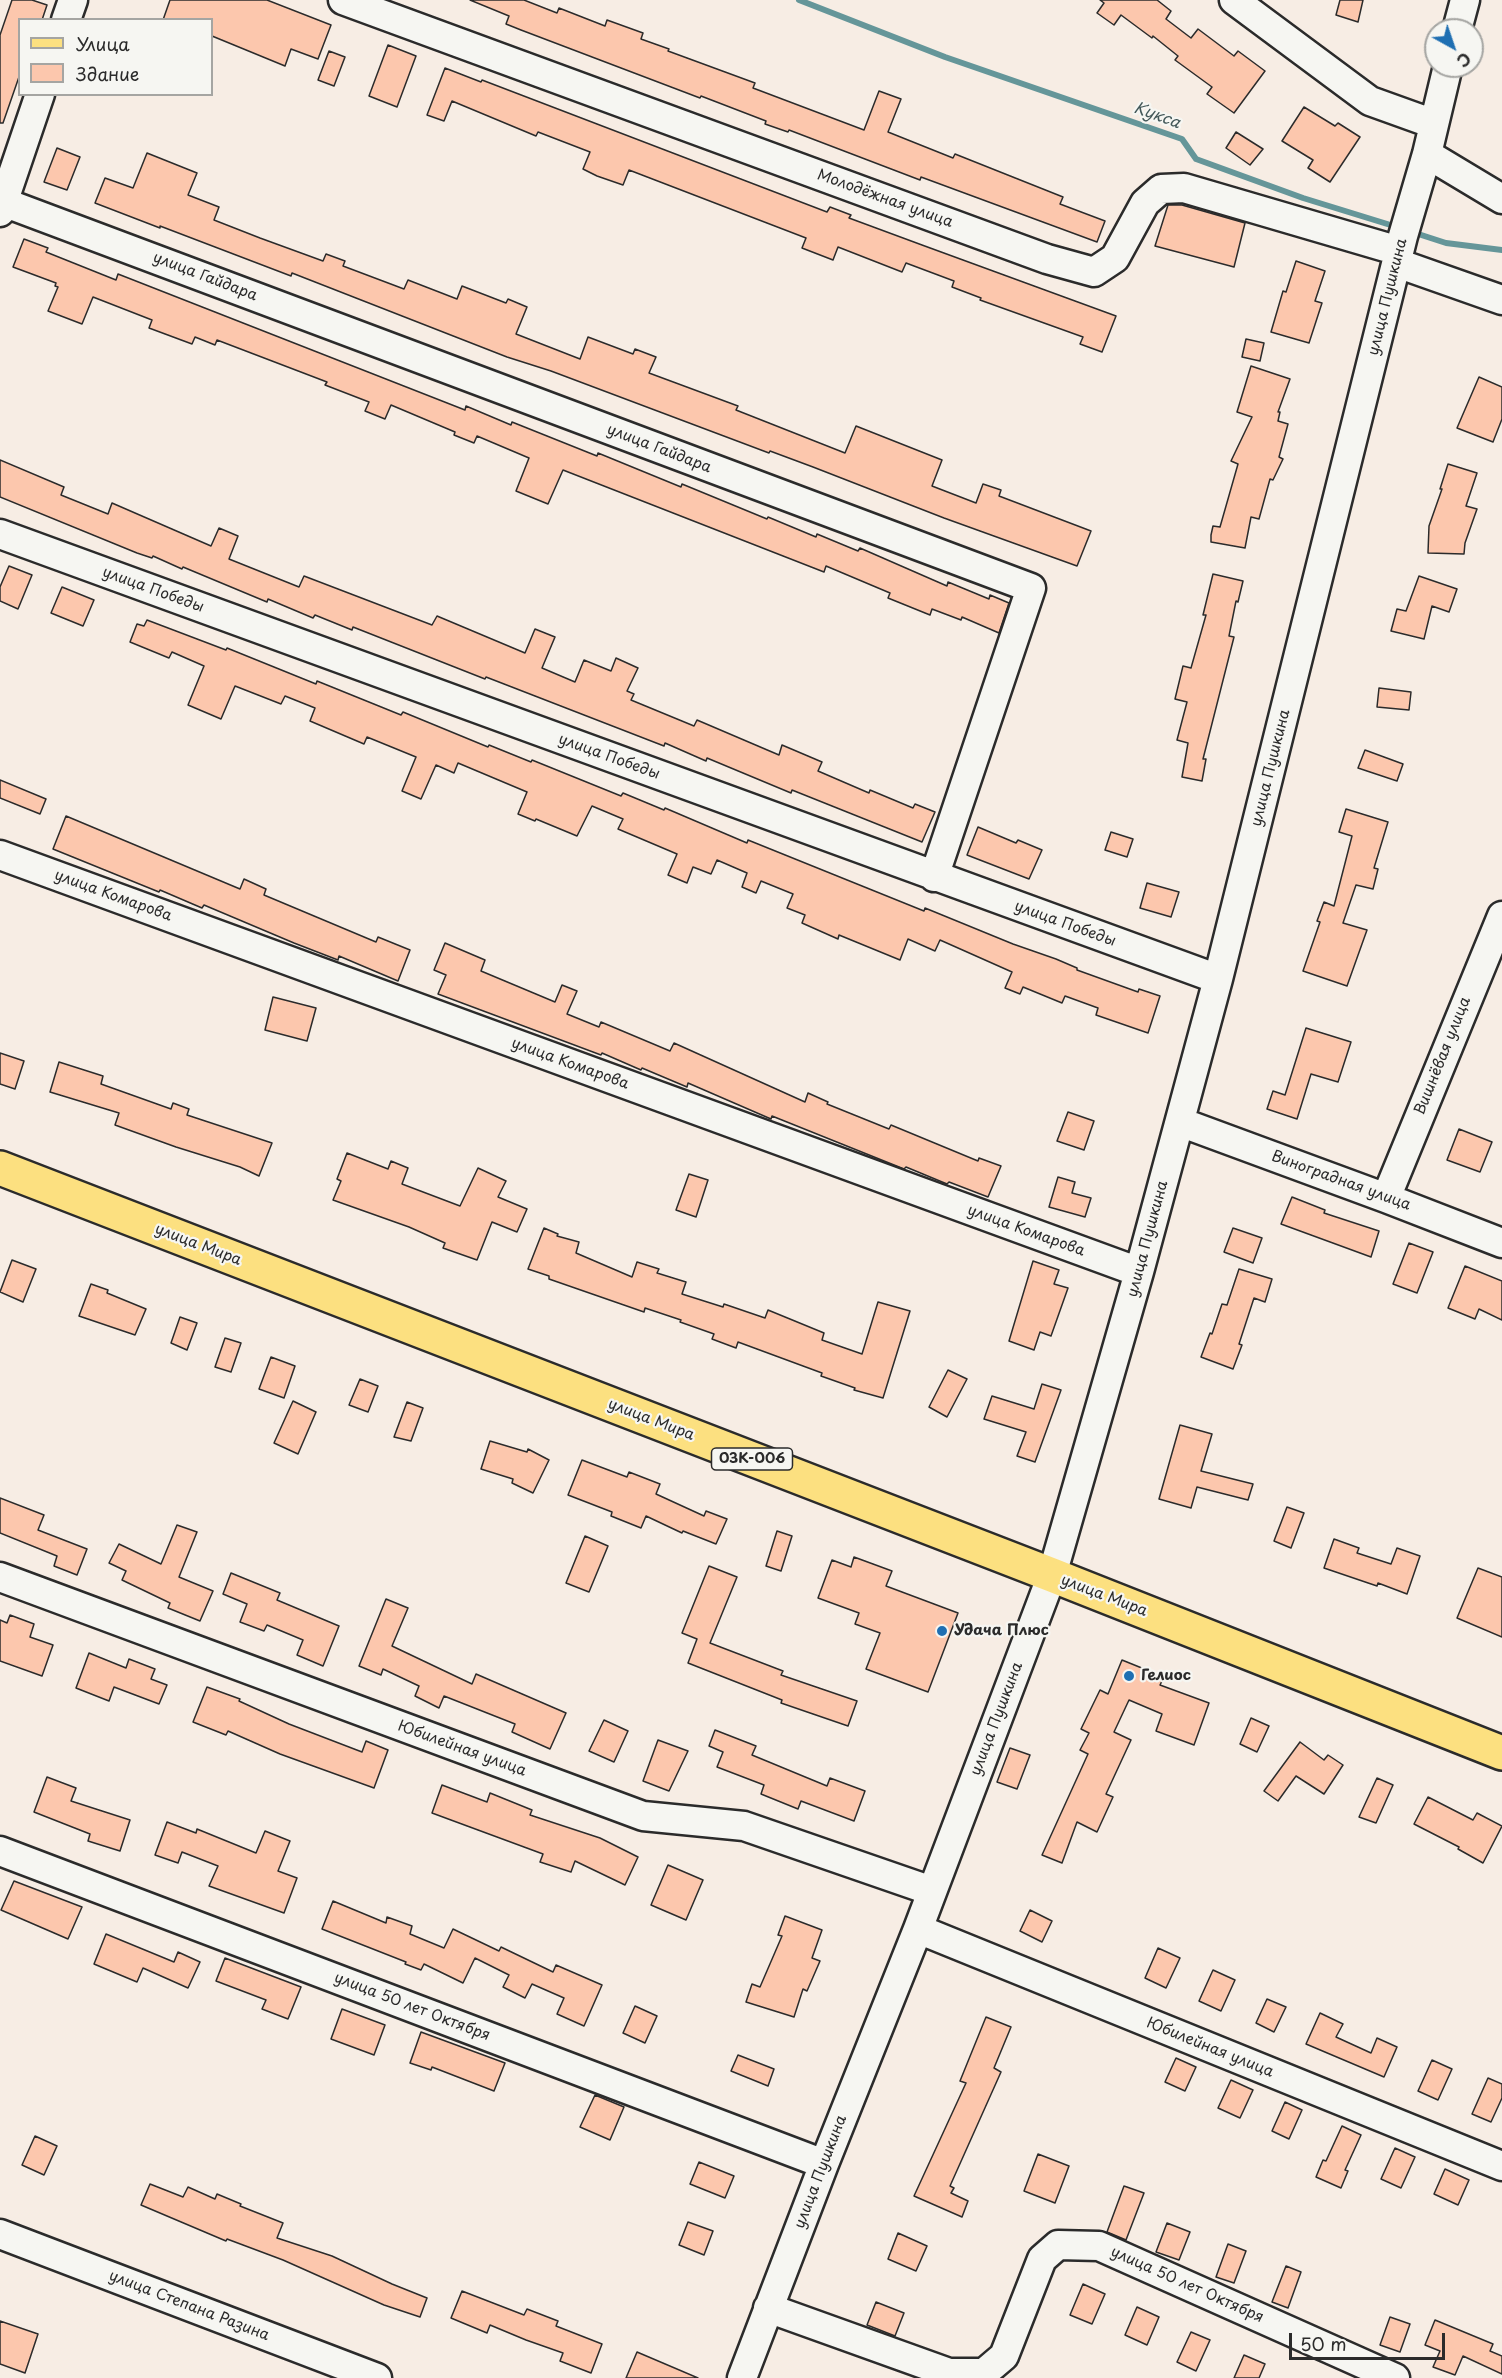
<!DOCTYPE html>
<html>
<head>
<meta charset="utf-8">
<style>
	body { margin:0 }
	#map { position:relative; width:1502px; height:2378px; overflow:hidden; background:#f7ede4; font-family:"Playpen Sans",sans-serif }
	canvas { display:block }
	.legend { position:absolute; left:18px; top:18px; width:195px; height:78px; box-sizing:border-box; background:#f6f6f2; border:2px solid #a5a5a2; margin:0; padding:8px 10px; list-style:none; font-size:18px; color:#2b2b2b }
	.legend li { display:flex; align-items:center; gap:12px; height:30px }
	.legend b { width:30px; border:2px solid #a5a5a2 }
	.north { position:absolute; left:1424px; top:18px; width:60px; height:60px; box-sizing:border-box; background:#f6f6f2; border:2px solid #a5a5a2; border-radius:50%; rotate:140deg; font-size:16px; font-weight:700; line-height:24px; text-align:center; color:#2b2b2b }
	.north::after { content:''; display:block; margin:auto; width:21px; height:27px; background:#1f6fb2; clip-path:polygon(50% 0,100% 100%,50% 72%,0 100%) }
	.scale { position:absolute; left:1289px; top:2333px; width:156px; height:27px; box-sizing:border-box; border:3px solid #2b2b2b; border-top:0; padding-left:8px; font-size:18px; line-height:21px; white-space:nowrap; color:#2b2b2b; -webkit-text-stroke:4px #f6f6f2; paint-order:stroke }
</style>
</head>
<body>
<div id="map">
<canvas width="1502" height="2378"></canvas>
<ul class="legend">
<li><b style="height:8px;background:#fce080"></b>Улица</li>
<li><b style="height:16px;background:#fcc7ad"></b>Здание</li>
</ul>
<div class="north">С</div>
<div class="scale">50 m</div>
</div>
<script>
const g = document.querySelector('canvas').getContext('2d');
g.lineJoin = 'round';
const poly = rows => new Path2D(rows.map(r => 'M' + r).join(''));
function trace(path, color, width, dash) { g.strokeStyle = color; g.lineWidth = width; g.lineCap = dash ? 'butt' : 'round'; g.setLineDash(dash || []); g.stroke(path); }
function fillPath(path, color) { g.fillStyle = color; g.fill(path, 'evenodd'); }
function drawText(font, color, halo, rows, align = 'center') {
  g.font = font + ' "Playpen Sans",sans-serif'; g.lineWidth = 4.5; g.setLineDash([]); g.textBaseline = 'middle'; g.strokeStyle = halo; g.fillStyle = color; for (const [text, x, y, turn = 0] of rows) {
    g.save(); g.translate(x, y); g.rotate((+turn || 0) * Math.PI / 180); g.textAlign = isNaN(turn) ? turn : align; if (halo) g.strokeText(text, 0, 0); g.fillText(text, 0, 0); g.restore();
  }
}
const stream = poly([
	[799,0,945,57,1182,139,1196,159,1303,198,1397,227],
	[1412,232,1446,243,1502,250]
]);
const building = poly([
	[12,0,32,0,47,5,42,20,20,20,20,74,3,123,0,123,0,35,12,0],
	[170,0,267,0,331,25,318,59,291,49,285,66,212,36,212,20,163,20,170,0],
	[470,0,524,0,557,13,559,8,605,26,607,20,643,33,641,39,669,49,668,51,755,83,753,88,864,130,879,91,901,99,888,132,953,158,955,154,1063,197,1060,204,1105,221,1097,242,921,177,920,180,789,130,788,132,765,124,766,121,701,96,700,98,521,30,506,24,509,16,470,0],
	[1100,0,1157,0,1171,11,1166,19,1191,38,1198,29,1234,56,1238,51,1265,71,1234,113,1207,94,1212,87,1175,60,1178,56,1153,36,1152,38,1121,15,1114,25,1097,13,1104,3,1100,0],
	[1340,0,1363,0,1358,22,1336,15,1340,0],
	[388,45,416,56,397,107,369,96,388,45],
	[329,51,345,57,334,86,318,80,329,51],
	[445,68,481,82,482,80,827,212,830,207,851,215,849,218,922,245,1116,316,1102,352,1080,344,1083,337,980,300,981,298,952,287,954,281,906,263,902,272,838,247,833,260,802,248,806,238,629,170,623,185,597,176,583,169,590,152,538,132,536,136,452,101,444,121,427,115,445,68],
	[1304,107,1335,126,1338,123,1360,137,1330,182,1308,168,1313,160,1282,141,1304,107],
	[1236,132,1263,149,1250,165,1226,148,1236,132],
	[57,148,80,157,67,190,44,182,57,148],
	[147,153,197,173,188,195,219,207,214,220,260,238,323,261,326,254,345,261,343,266,404,289,408,280,457,299,462,286,506,303,508,299,527,307,516,334,580,359,588,337,633,354,635,349,656,357,649,373,738,406,736,410,845,453,856,426,942,460,932,486,976,503,983,484,1001,490,999,496,1091,531,1077,566,944,518,813,467,770,451,769,453,551,371,507,357,292,273,291,276,160,226,160,228,95,203,105,178,133,188,147,153],
	[1168,205,1182,205,1245,223,1234,267,1155,246,1168,205],
	[24,239,48,248,46,252,116,280,118,274,465,410,466,406,511,425,512,422,597,456,598,453,681,487,682,484,767,519,768,517,816,537,817,534,858,551,860,548,947,586,948,582,989,599,990,595,1009,603,999,633,962,617,961,620,932,609,930,615,888,598,890,593,826,566,824,572,563,470,548,504,516,491,529,458,477,436,474,443,454,435,455,432,391,405,385,419,365,411,369,402,325,385,327,382,217,340,215,345,195,337,192,344,149,328,152,320,93,297,82,324,48,311,58,287,55,286,56,283,13,267,24,239],
	[1296,261,1325,271,1315,301,1322,303,1309,343,1271,332,1283,291,1286,292,1296,261],
	[1246,339,1264,343,1260,361,1242,357,1246,339],
	[1251,366,1290,379,1278,412,1280,412,1278,421,1288,424,1279,457,1283,459,1273,480,1270,479,1259,519,1251,517,1245,548,1211,542,1211,535,1213,526,1220,527,1238,464,1231,461,1252,417,1237,412,1251,366],
	[1479,377,1502,387,1502,419,1493,442,1457,428,1479,377],
	[0,460,64,487,61,495,108,514,112,503,211,546,219,528,238,536,229,559,299,587,304,576,432,625,437,616,525,653,535,629,555,637,542,668,575,682,584,660,611,671,616,658,638,668,627,691,634,694,631,700,694,726,697,720,779,755,782,745,822,762,818,771,869,793,870,790,913,808,915,804,935,812,922,842,792,790,791,793,707,758,706,761,665,743,664,746,486,677,485,679,353,627,352,630,315,615,313,618,268,599,267,602,183,567,182,569,153,556,152,558,137,553,0,497,0,460],
	[1448,464,1477,473,1466,506,1477,509,1465,543,1464,554,1428,553,1429,526,1442,489,1440,489,1448,464],
	[9,566,32,575,18,609,0,601,0,587,9,566],
	[1213,574,1243,581,1238,602,1236,601,1229,636,1234,637,1203,759,1206,759,1202,781,1182,777,1188,743,1177,740,1187,702,1175,699,1183,666,1191,668,1206,615,1203,615,1213,574],
	[1419,576,1457,589,1449,612,1432,606,1424,639,1391,631,1397,609,1406,611,1419,576],
	[62,587,94,600,83,626,51,613,62,587],
	[147,620,226,650,227,648,316,684,317,681,401,715,403,712,488,747,489,745,531,762,532,760,621,796,623,793,664,810,665,808,747,843,748,840,924,911,925,908,1013,944,1056,959,1077,968,1077,970,1138,992,1139,989,1160,996,1148,1033,1096,1015,1098,1008,1065,996,1062,1003,1023,987,1020,994,1005,988,1012,972,940,940,935,951,908,939,900,960,839,935,838,939,802,923,805,915,787,908,793,894,761,881,756,893,742,887,747,873,717,860,711,874,693,867,687,883,668,875,677,854,618,829,623,819,592,806,577,836,536,819,535,821,518,814,527,792,458,763,454,773,436,765,421,799,402,791,416,757,367,737,364,744,310,721,315,708,285,696,281,704,235,686,221,719,188,705,204,666,172,652,169,658,130,642,137,624,144,626,147,620],
	[1379,688,1411,692,1409,710,1377,707,1379,688],
	[1365,750,1403,764,1397,781,1358,768,1365,750],
	[0,780,46,799,40,814,0,798,0,780],
	[1346,809,1388,822,1374,868,1378,869,1373,889,1356,885,1343,923,1367,930,1347,986,1303,971,1320,922,1317,921,1324,902,1334,906,1352,836,1339,832,1346,809],
	[66,816,240,889,244,879,266,889,264,895,376,942,378,937,410,950,398,981,339,956,338,960,294,943,204,905,202,908,160,890,159,892,53,849,66,816],
	[978,827,1016,843,1018,840,1042,850,1029,879,967,855,978,827],
	[1111,832,1133,839,1127,857,1105,850,1111,832],
	[1147,883,1179,892,1171,917,1140,908,1147,883],
	[445,943,485,960,481,971,555,1002,562,985,577,991,567,1014,599,1027,601,1022,670,1051,674,1043,805,1102,808,1093,828,1102,827,1104,889,1129,891,1125,978,1161,979,1158,1001,1166,988,1197,949,1182,947,1184,906,1167,904,1169,772,1116,771,1119,688,1083,687,1087,642,1068,641,1070,602,1053,601,1055,438,994,446,975,434,970,445,943],
	[273,997,316,1008,307,1041,265,1030,273,997],
	[1306,1028,1351,1042,1338,1082,1311,1074,1297,1119,1267,1109,1273,1091,1285,1095,1306,1028],
	[0,1053,24,1061,15,1089,0,1084,0,1053],
	[59,1062,103,1076,101,1084,171,1109,173,1103,189,1109,187,1115,272,1143,259,1176,240,1167,176,1147,115,1125,119,1113,50,1092,59,1062],
	[1068,1112,1094,1121,1084,1150,1057,1141,1068,1112],
	[1459,1129,1492,1142,1480,1172,1447,1160,1459,1129],
	[347,1153,388,1169,391,1161,408,1168,402,1184,460,1206,478,1168,506,1181,498,1197,527,1209,517,1232,492,1222,477,1260,443,1248,445,1243,409,1227,333,1200,341,1181,337,1179,347,1153],
	[689,1174,708,1180,696,1217,676,1210,689,1174],
	[1058,1177,1075,1182,1072,1193,1091,1198,1085,1217,1049,1207,1058,1177],
	[1292,1197,1325,1210,1324,1213,1379,1231,1371,1257,1281,1224,1292,1197],
	[544,1228,558,1234,557,1236,579,1242,576,1253,632,1277,637,1262,659,1269,657,1273,686,1282,682,1294,723,1307,724,1304,765,1318,768,1310,824,1333,822,1340,862,1354,878,1302,910,1311,883,1398,854,1390,855,1388,821,1376,822,1373,738,1342,736,1348,712,1339,714,1334,680,1322,681,1320,645,1308,644,1312,549,1279,549,1276,528,1269,544,1228],
	[1233,1228,1262,1238,1253,1263,1224,1252,1233,1228],
	[1409,1243,1433,1252,1417,1293,1393,1284,1409,1243],
	[12,1260,36,1269,23,1302,0,1292,12,1260],
	[1033,1261,1059,1270,1054,1284,1068,1288,1051,1336,1040,1332,1034,1350,1009,1341,1033,1261],
	[1465,1266,1502,1281,1502,1320,1479,1309,1475,1319,1448,1308,1465,1266],
	[1239,1269,1272,1279,1265,1302,1254,1298,1239,1344,1242,1345,1233,1369,1201,1357,1210,1333,1212,1334,1222,1304,1227,1305,1239,1269],
	[91,1284,108,1290,107,1293,146,1309,135,1335,79,1316,91,1284],
	[180,1317,197,1323,187,1350,171,1343,180,1317],
	[225,1338,241,1343,231,1372,215,1367,225,1338],
	[271,1357,295,1366,284,1398,259,1389,271,1357],
	[948,1370,967,1379,947,1417,929,1407,948,1370],
	[360,1379,378,1386,368,1412,349,1405,360,1379],
	[1042,1384,1061,1390,1035,1462,1017,1456,1026,1432,984,1419,992,1396,1034,1409,1042,1384],
	[293,1401,316,1412,298,1454,274,1443,293,1401],
	[407,1402,423,1408,411,1441,394,1437,407,1402],
	[1180,1425,1212,1434,1201,1471,1253,1484,1248,1500,1197,1487,1191,1508,1159,1499,1180,1425],
	[490,1441,527,1452,528,1449,549,1460,533,1493,512,1483,513,1479,481,1469,490,1441],
	[582,1460,627,1477,629,1472,660,1484,656,1494,704,1516,706,1511,727,1519,716,1544,683,1531,682,1533,646,1516,641,1528,611,1516,612,1512,568,1495,582,1460],
	[0,1498,44,1515,38,1530,87,1549,77,1575,54,1566,57,1556,0,1533,0,1498],
	[1287,1507,1304,1513,1291,1548,1274,1541,1287,1507],
	[177,1525,197,1532,179,1577,213,1591,200,1621,168,1608,170,1603,122,1580,126,1571,109,1563,119,1544,161,1564,177,1525],
	[777,1531,792,1536,781,1571,766,1566,777,1531],
	[585,1536,608,1546,589,1592,566,1583,585,1536],
	[1334,1539,1359,1548,1357,1553,1391,1564,1397,1548,1420,1556,1407,1594,1378,1583,1377,1586,1324,1568,1334,1539],
	[854,1557,892,1571,886,1586,958,1613,928,1692,866,1669,880,1633,855,1624,859,1613,818,1598,832,1560,851,1567,854,1557],
	[709,1566,737,1577,710,1643,783,1671,781,1675,857,1701,848,1726,781,1703,782,1700,688,1663,697,1639,682,1633,709,1566],
	[1478,1568,1502,1577,1502,1637,1457,1618,1478,1568],
	[231,1573,280,1593,277,1600,339,1626,323,1666,297,1655,303,1640,267,1625,264,1631,240,1622,247,1604,223,1594,231,1573],
	[386,1599,408,1608,392,1646,472,1684,476,1674,566,1713,550,1749,512,1732,515,1724,444,1696,439,1708,415,1696,419,1686,383,1669,381,1675,359,1666,386,1599],
	[10,1615,34,1624,30,1637,53,1645,42,1676,0,1661,0,1620,7,1623,10,1615],
	[89,1653,126,1668,129,1659,155,1669,151,1679,167,1685,159,1704,114,1687,109,1701,76,1688,89,1653],
	[1122,1660,1164,1677,1160,1685,1209,1703,1194,1745,1156,1731,1162,1714,1129,1700,1114,1732,1131,1740,1106,1794,1113,1797,1097,1832,1077,1822,1062,1863,1042,1855,1088,1754,1080,1750,1089,1733,1081,1729,1100,1690,1108,1694,1122,1660],
	[207,1687,240,1699,239,1701,289,1724,362,1752,366,1741,388,1750,374,1788,280,1754,228,1731,226,1735,193,1722,207,1687],
	[1251,1718,1269,1726,1257,1752,1240,1744,1251,1718],
	[604,1720,628,1731,614,1762,589,1751,604,1720],
	[715,1730,756,1746,752,1755,827,1786,830,1778,865,1791,854,1821,801,1801,798,1809,761,1794,764,1785,717,1767,723,1752,709,1746,715,1730],
	[658,1740,688,1751,669,1791,643,1781,658,1740],
	[1300,1742,1324,1760,1328,1755,1343,1765,1324,1794,1296,1776,1278,1801,1264,1791,1300,1742],
	[1010,1748,1030,1755,1017,1789,997,1782,1010,1748],
	[47,1777,76,1788,71,1801,130,1820,120,1851,88,1841,90,1834,34,1812,47,1777],
	[1377,1778,1393,1785,1376,1823,1359,1817,1377,1778],
	[442,1785,487,1802,490,1793,532,1810,530,1815,600,1838,638,1857,625,1885,575,1861,571,1872,540,1862,543,1854,432,1813,442,1785],
	[1428,1797,1473,1820,1477,1813,1502,1826,1483,1863,1458,1849,1459,1847,1414,1824,1428,1797],
	[167,1822,196,1833,197,1829,256,1853,265,1831,290,1841,278,1871,297,1878,284,1913,209,1886,218,1866,182,1852,178,1863,155,1855,167,1822],
	[668,1865,703,1880,686,1920,651,1905,668,1865],
	[14,1881,82,1907,68,1939,1,1910,14,1881],
	[333,1901,386,1923,387,1917,412,1926,410,1934,444,1948,453,1929,499,1951,501,1947,553,1972,556,1965,602,1985,584,2026,557,2014,564,1998,532,1984,525,1998,503,1987,509,1975,475,1958,463,1983,424,1964,421,1970,405,1964,406,1962,322,1929,333,1901],
	[1030,1910,1052,1921,1042,1942,1020,1931,1030,1910],
	[785,1916,822,1930,812,1958,820,1961,807,1991,803,1989,794,2017,746,2002,752,1984,760,1987,782,1936,778,1935,785,1916],
	[106,1934,174,1962,178,1952,200,1962,188,1988,143,1968,137,1982,94,1964,106,1934],
	[1158,1948,1180,1958,1166,1988,1145,1978,1158,1948],
	[225,1958,301,1987,288,2019,262,2009,266,2000,216,1981,225,1958],
	[1213,1970,1235,1980,1221,2011,1199,2001,1213,1970],
	[1267,1999,1286,2007,1274,2032,1256,2023,1267,1999],
	[635,2006,657,2016,645,2043,623,2033,635,2006],
	[342,2009,385,2025,374,2055,331,2039,342,2009],
	[1320,2013,1343,2024,1336,2037,1371,2053,1377,2038,1397,2047,1384,2077,1306,2044,1320,2013],
	[986,2017,1011,2027,994,2068,1001,2072,950,2186,954,2188,951,2193,968,2201,962,2217,914,2196,966,2083,960,2081,986,2017],
	[421,2032,505,2063,494,2091,432,2067,431,2070,410,2063,421,2032],
	[738,2055,774,2069,768,2086,731,2071,738,2055],
	[1176,2058,1196,2067,1185,2091,1165,2082,1176,2058],
	[1432,2060,1452,2069,1438,2100,1418,2091,1432,2060],
	[1488,2078,1502,2084,1502,2098,1491,2122,1472,2114,1488,2078],
	[1231,2080,1253,2090,1240,2118,1218,2108,1231,2080],
	[595,2095,624,2107,610,2140,580,2127,595,2095],
	[1285,2102,1302,2110,1289,2139,1272,2131,1285,2102],
	[1342,2126,1361,2135,1345,2170,1348,2171,1341,2188,1316,2177,1323,2160,1326,2161,1342,2126],
	[35,2136,57,2146,44,2175,22,2165,35,2136],
	[1395,2148,1415,2157,1401,2188,1381,2179,1395,2148],
	[1038,2154,1069,2166,1055,2203,1024,2191,1038,2154],
	[699,2162,734,2176,725,2198,690,2184,699,2162],
	[1445,2169,1469,2180,1458,2205,1434,2194,1445,2169],
	[150,2184,183,2197,188,2187,215,2199,217,2194,241,2204,240,2206,283,2223,277,2238,332,2256,392,2284,427,2298,420,2317,384,2305,283,2260,227,2239,226,2241,141,2205,150,2184],
	[1124,2186,1144,2193,1126,2240,1107,2232,1124,2186],
	[688,2222,713,2231,704,2255,679,2245,688,2222],
	[1167,2223,1190,2232,1179,2260,1156,2252,1167,2223],
	[898,2233,927,2246,916,2271,888,2259,898,2233],
	[1228,2244,1246,2251,1234,2283,1216,2277,1228,2244],
	[1286,2266,1301,2272,1288,2308,1272,2302,1286,2266],
	[1083,2284,1105,2294,1092,2324,1070,2315,1083,2284],
	[462,2291,524,2315,527,2309,558,2321,556,2326,602,2344,591,2373,560,2361,563,2353,526,2340,490,2325,487,2333,451,2318,462,2291],
	[876,2302,904,2313,895,2336,867,2325,876,2302],
	[1137,2307,1159,2317,1147,2345,1125,2335,1137,2307],
	[1390,2317,1410,2324,1400,2352,1380,2345,1390,2317],
	[1435,2320,1493,2344,1490,2351,1502,2356,1502,2374,1463,2356,1455,2375,1433,2367,1440,2351,1425,2345,1435,2320],
	[0,2321,38,2334,25,2373,0,2364,0,2321],
	[1191,2332,1210,2340,1196,2371,1177,2362,1191,2332],
	[637,2352,698,2378,626,2378,637,2352],
	[1244,2355,1265,2364,1259,2378,1234,2378,1244,2355]
]);
const minor = poly([
	[343,0,1047,259,1094,272,1115,258,1145,203,1161,189,1184,188,1399,251],
	[1234,0,1370,101,1434,124],
	[66,20,73,0],
	[1457,30,1465,0],
	[1427,154,1502,199],
	[3,202,1031,588,934,877],
	[0,212,40,94],
	[1397,263,1502,300],
	[0,534,1218,979],
	[0,855,1139,1272],
	[1180,1122,1386,1198,1502,1243],
	[1386,1198,1502,916],
	[0,1577,643,1816,744,1826,932,1891],
	[0,1851,824,2164],
	[918,1929,1502,2166],
	[0,2234,377,2378],
	[768,2308,949,2373,984,2373,1004,2356,1042,2259,1058,2245,1099,2246,1395,2378],
	[742,2378,824,2164,918,1929,1052,1575,1139,1272,1218,979,1403,236,1427,154,1448,66]
]);
const major = poly([
	[0,1168,1052,1575,1502,1753]
]);
const markers = [
	[942,1631,6,"#1f6fb2"],
	[1129,1676,6,"#1f6fb2"]
];
const shields = [
	[752,1459,81]
];
const shieldNames = [
	["03К-006",752,1459]
];
const streetNames = [
	["Молодёжная улица",885,199,20],
	["улица Гайдара",205,277,21],
	["улица Пушкина",1388,297,-76],
	["улица Гайдара",659,449,21],
	["улица Победы",153,590,20],
	["улица Победы",609,757,20],
	["улица Пушкина",1271,768,-76],
	["улица Комарова",113,896,20],
	["улица Победы",1065,924,20],
	["Вишнёвая улица",1443,1056,-68],
	["улица Комарова",570,1064,20],
	["Виноградная улица",1341,1181,20],
	["улица Комарова",1026,1231,20],
	["улица Пушкина",1148,1239,-75],
	["улица Мира",198,1245,21],
	["улица Мира",651,1420,21],
	["улица Мира",1104,1596,21],
	["улица Пушкина",997,1719,-69],
	["Юбилейная улица",462,1749,20],
	["улица 50 лет Октября",412,2007,21],
	["Юбилейная улица",1210,2048,22],
	["улица Пушкина",821,2172,-69],
	["улица 50 лет Октября",1187,2285,24],
	["улица Степана Разина",189,2306,21]
];
const poiNames = [
	["Удача Плюс",954,1631],
	["Гелиос",1141,1676]
];
const waterNames = [
	["Кукса",1157,116,20]
];
trace(stream, '#659699', 6);
fillPath(building, '#fcc7ad');
trace(building, '#2b2b2b', 1.5);
trace(minor, '#2b2b2b', 33);
trace(major, '#2b2b2b', 38);
trace(minor, '#f6f6f2', 28);
trace(major, '#fce080', 33);
for (const [x, y, r, color] of markers) { const dot = new Path2D(); dot.arc(x, y, r, 0, 2 * Math.PI); g.fillStyle = color; g.fill(dot); trace(dot, '#f6f6f2', 2); }
for (const [x, y, w] of shields) { const box = new Path2D(); box.roundRect(x - w / 2, y - 11, w, 22, 4.5); g.fillStyle = '#f6f6f2'; g.fill(box); trace(box, '#2b2b2b', 1.5); }
drawText('bold 14px', '#2b2b2b', null, shieldNames);
drawText('15px', '#2b2b2b', '#f6f6f2', streetNames);
drawText('bold 15px', '#2b2b2b', '#f6f6f2', poiNames, 'left');
drawText('italic 16px', '#435859', '#f6f6f2', waterNames);
</script>
</body>
</html>
